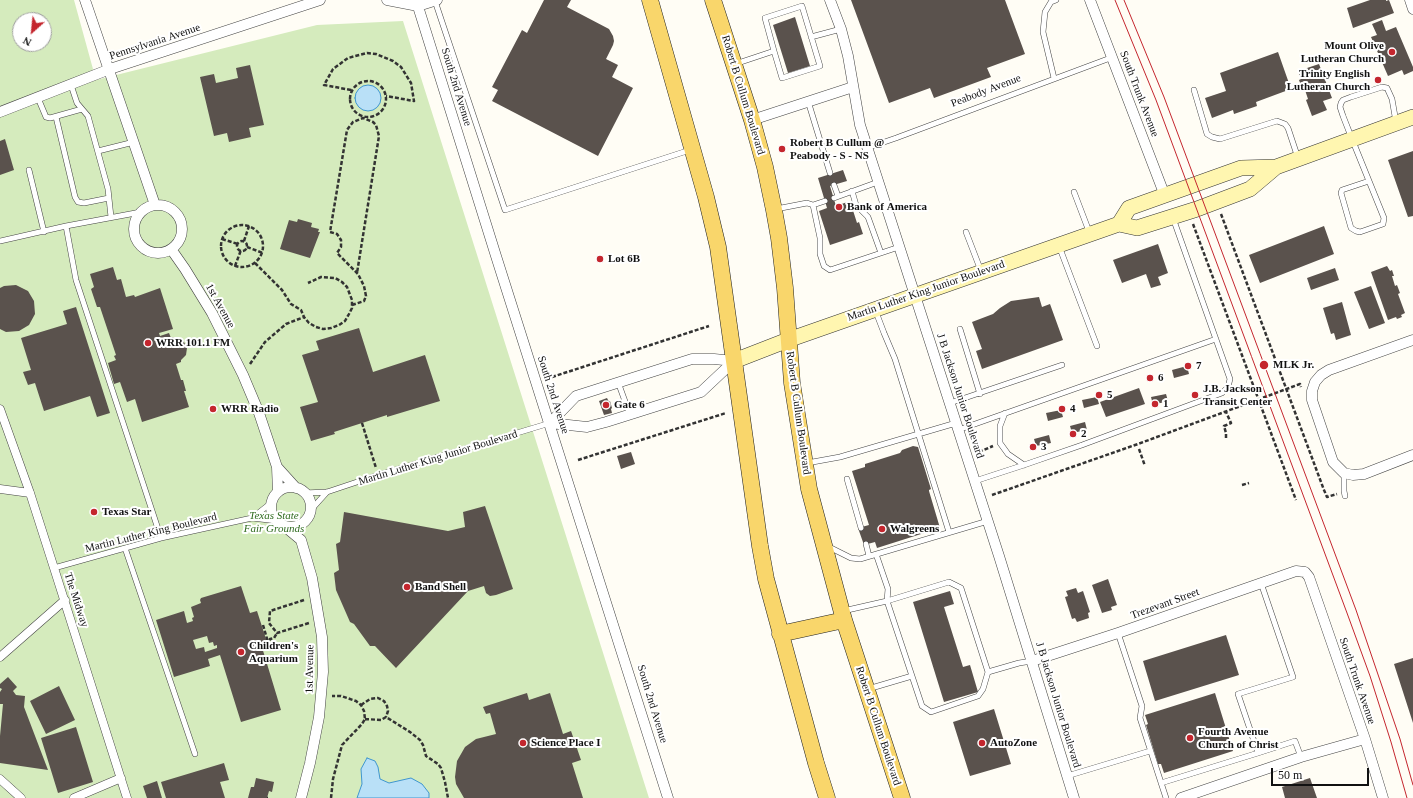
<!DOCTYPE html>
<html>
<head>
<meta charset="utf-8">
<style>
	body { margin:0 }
	#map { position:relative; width:1413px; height:798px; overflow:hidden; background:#fffdf5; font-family:"Times New Roman",serif }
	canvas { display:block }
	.north { position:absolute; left:12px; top:12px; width:40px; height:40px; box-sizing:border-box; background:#fff; border:1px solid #a0a0a0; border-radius:50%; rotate:207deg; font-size:11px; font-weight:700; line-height:16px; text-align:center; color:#111 }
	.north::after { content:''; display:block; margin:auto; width:14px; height:18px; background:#c4262e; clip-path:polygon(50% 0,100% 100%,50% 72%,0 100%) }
	.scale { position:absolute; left:1271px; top:768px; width:98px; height:18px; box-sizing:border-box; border:2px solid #111; border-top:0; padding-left:5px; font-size:12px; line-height:14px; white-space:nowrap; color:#111; -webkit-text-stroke:3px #fff; paint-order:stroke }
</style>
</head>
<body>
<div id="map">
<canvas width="1413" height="798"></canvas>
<div class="north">N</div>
<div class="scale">50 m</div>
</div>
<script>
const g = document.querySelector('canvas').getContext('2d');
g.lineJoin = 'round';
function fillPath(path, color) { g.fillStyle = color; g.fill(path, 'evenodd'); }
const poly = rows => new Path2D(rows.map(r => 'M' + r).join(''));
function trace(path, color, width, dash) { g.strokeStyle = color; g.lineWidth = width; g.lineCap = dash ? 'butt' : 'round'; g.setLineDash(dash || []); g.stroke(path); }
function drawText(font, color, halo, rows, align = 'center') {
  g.font = font + ' "Times New Roman",serif'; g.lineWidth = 4; g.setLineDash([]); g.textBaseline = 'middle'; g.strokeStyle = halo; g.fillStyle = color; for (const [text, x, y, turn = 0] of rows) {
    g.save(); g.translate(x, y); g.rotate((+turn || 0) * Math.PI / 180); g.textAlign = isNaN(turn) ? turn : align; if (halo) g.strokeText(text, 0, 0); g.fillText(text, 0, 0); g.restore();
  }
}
const green = poly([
	[0,0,74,0,96,80,317,25,403,21,649,798,0,798],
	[20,20,44,20,44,44,20,44]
]);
const water = poly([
	'355 98a13 13 0 1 1 26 0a13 13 0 1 1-26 0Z',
	[367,758,375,761,378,767,380,779,389,783,411,778,422,784,429,793,429,798,357,798,362,784,361,769,367,758]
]);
const building = poly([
	[544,0,571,0,567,7,609,29,613,36,614,41,613,45,606,59,618,65,612,77,633,88,598,156,492,101,498,90,492,87,522,30,527,33],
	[851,0,1005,0,1025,54,987,68,991,77,934,98,930,88,889,103],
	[1370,0,1386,0,1386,1,1389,0,1394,13,1353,28,1347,8],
	[795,17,810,66,788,73,773,25],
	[1382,20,1386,31,1396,27,1413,67,1413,71,1404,75,1402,70,1388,76,1371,37,1377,35,1372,24],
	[1278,52,1291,89,1256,102,1257,106,1234,114,1233,110,1212,118,1205,98,1226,91,1220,73],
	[1319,64,1332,98,1323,101,1327,110,1312,116,1306,100,1308,99,1305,90,1303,91,1299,80,1301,79,1298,71],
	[250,65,264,125,249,128,251,137,229,142,227,133,214,136,200,77,214,74,216,83,238,78,236,68],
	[5,139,14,170,0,175,0,141],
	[1413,151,1413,216,1408,217,1388,160],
	[843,170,847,181,830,186,836,206,850,201,857,223,859,222,863,234,830,245,819,211,827,208,818,178],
	[298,219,312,223,311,227,319,229,318,232,320,232,310,258,280,249,289,220,297,222],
	[1324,226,1334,254,1260,283,1249,255],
	[1158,244,1168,273,1158,277,1161,285,1151,288,1146,274,1122,283,1113,260],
	[1387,266,1390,271,1392,270,1394,276,1392,276,1395,286,1397,285,1400,293,1398,294,1405,313,1401,315,1402,317,1397,319,1396,317,1388,320,1371,272],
	[113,267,117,280,121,279,126,297,134,295,135,297,160,288,173,329,159,333,160,336,169,333,171,338,173,337,174,339,181,340,184,342,187,348,186,355,181,360,181,362,176,364,181,380,183,380,186,391,184,391,189,407,142,422,135,399,127,402,120,382,114,384,108,363,116,360,114,356,116,355,100,307,97,307,91,289,94,287,90,274],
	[1335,268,1339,280,1311,290,1307,278],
	[16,285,28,291,34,301,35,314,29,325,19,331,6,332,0,329,0,288,4,286],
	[1371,286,1385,323,1369,329,1354,292],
	[1039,297,1042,307,1050,304,1063,340,982,369,976,351,982,349,972,322,993,314,1000,308,1011,301],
	[1342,302,1351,335,1336,340,1334,333,1331,334,1323,308],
	[76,307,110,413,97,417,90,396,44,411,35,383,28,385,23,372,31,370,21,338,67,324,63,311],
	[359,328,373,372,425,355,440,401,387,417,387,415,334,432,335,434,311,441,300,407,318,402,302,355,319,350,316,341],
	[1187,366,1189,374,1174,378,1172,370],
	[1139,388,1145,404,1106,417,1100,402],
	[1166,394,1168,401,1153,405,1151,397],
	[1097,397,1099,404,1084,408,1082,400],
	[607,398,609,402,610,401,612,408,611,409,612,413,604,415,599,401],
	[1061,410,1063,417,1048,421,1046,413],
	[1085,422,1087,430,1072,433,1070,426],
	[1049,435,1051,443,1036,446,1034,439],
	[913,446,918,447,931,489,929,490,929,491,940,528,877,548,875,542,864,545,858,528,869,525,852,471,865,467,865,464,900,453,902,450],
	[631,452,635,464,621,469,617,456],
	[485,506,513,589,496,595,490,596,486,593,484,586,468,591,396,668,375,646,370,646,354,624,350,622,336,590,334,573,339,570,336,544,340,542,344,512,448,531,465,527,463,512],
	[1108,579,1117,605,1111,607,1112,610,1102,613,1092,585],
	[241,586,250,613,257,611,267,642,261,644,281,710,241,722,220,655,208,659,210,666,174,677,156,620,184,611,187,623,193,621,192,618,194,617,191,607,201,603,200,600,201,598],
	[207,636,209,643,213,642,214,646,217,645,217,648,205,652,204,647,196,649,193,640],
	[1076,588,1078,593,1083,591,1090,612,1088,613,1089,618,1077,622,1075,618,1072,619,1065,597,1068,596,1066,591],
	[950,591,954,604,944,607,963,667,970,665,978,692,944,702,913,602],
	[1226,635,1239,675,1155,701,1143,661],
	[1413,658,1413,723,1394,664],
	[8,677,17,687,13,691,16,695,25,696,24,707,48,770,0,763,0,736,3,704,0,704,0,692,2,689,0,688,0,684],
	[59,686,75,720,46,734,30,701],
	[527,693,529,700,550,693,563,734,571,731,581,760,572,763,583,798,464,798,456,784,455,777,457,761,465,747,476,739,496,734,490,713,486,714,483,707],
	[1215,693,1233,751,1164,773,1161,764,1158,764,1146,725,1148,724,1145,715],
	[994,709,1011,764,970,776,953,722],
	[76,727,93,782,58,793,41,738],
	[224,763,229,780,220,782,225,798,166,798,161,782],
	[256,778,274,782,272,792,269,791,267,798,248,798,251,787,254,787],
	[1310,778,1317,798,1285,798,1282,787],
	[157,781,162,798,147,798,143,786]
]);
const path = poly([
	'350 99a18 18 0 1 1 36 0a18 18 0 1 1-36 0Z',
	[351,90,324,85,333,69,348,58,367,53,376,54,393,61,401,67,411,83,414,101,386,96],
	[1221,214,1324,490,1327,497,1337,494],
	[1193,224,1296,500],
	'221 246a21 21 0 1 1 42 0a21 21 0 1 1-42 0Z',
	[222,239,238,244],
	[244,241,249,226],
	'237 246a5 5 0 1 1 10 0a5 5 0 1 1-10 0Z',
	[247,247,263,253],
	[255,263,282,290,291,304,301,310,304,317,309,323,316,327,323,329,331,328,339,325,345,321,349,314,352,308,352,300,347,287,342,282,335,278,321,277,308,283],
	[235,266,241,250],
	[352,305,364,301,366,296,364,286,358,274,337,253,341,247,341,240,337,234,330,232,347,130,353,122,363,118,373,122,376,125,379,136,357,273],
	[250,364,265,342,286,324,304,317],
	[552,377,709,326],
	[362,423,376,468],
	[1226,438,1226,433,1224,426,1231,423,1226,412],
	[1139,449,1145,466],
	[979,452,993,446],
	[578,460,726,413],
	[1242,485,1249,483],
	[992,495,1138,444,1300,384,1301,387],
	[304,600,270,611,269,623,277,633,309,623],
	[263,625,270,649,273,648,270,639,274,638,277,633],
	[361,705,370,699,378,698,384,701,387,706,388,711,386,717],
	[365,719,381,720,386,717,410,732,420,740,423,745,426,756,438,764,441,768,445,782,448,798],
	[267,798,268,798],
	[331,798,333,779,342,745,362,724,365,719,364,711,361,705,356,701,341,696,332,696]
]);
const service = poly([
	[435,1,505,210,690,150],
	[811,37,841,29],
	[735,64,774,51,782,78,820,66,802,6,765,18,774,51],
	[1054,78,1043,32,1045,12,1051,2,1056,0],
	[71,85,77,103,88,116,108,189,111,217],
	[1194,90,1207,134,1212,137,1220,139,1277,121,1285,124,1288,128,1298,158],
	[38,98,46,117,50,118,82,109],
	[808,101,830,173],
	[56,117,75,197,78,202,84,203,109,198],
	[867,148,896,138,1113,57],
	[98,151,134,142],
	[29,170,44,232],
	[1369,181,1342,190,1341,193,1351,228,1356,231,1360,232,1383,224,1384,218,1352,139,1343,116,1340,107,1341,103,1343,100,1351,97,1382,87,1387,88,1392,99,1396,122],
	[834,185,838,196],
	[852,191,856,205,868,217,881,253],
	[1074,192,1090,234],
	[834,198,878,182],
	[813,205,825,201],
	[776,209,807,203,813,205,820,238,820,254,824,266,830,270,899,247],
	[141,212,66,226,76,280,161,538],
	[966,232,981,271],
	[0,241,66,226],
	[1059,246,1097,346],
	[876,312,884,333,895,359,949,532],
	[960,329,980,394],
	[618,382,630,415],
	[950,403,1062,365],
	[1005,413,1000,426,1000,443,1008,454,1024,465],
	[958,430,1216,339],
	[807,463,840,457,956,423],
	[1344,473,1344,491,1345,496],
	[847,479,861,528],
	[975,481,1024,465,1082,445,1222,393,1228,387,1230,379,1173,218],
	[304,493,327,492,378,475,550,423],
	[309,512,327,492],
	[252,518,271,503],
	[866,544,869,556],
	[829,547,851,558,860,559,988,521],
	[125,548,195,754],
	[54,568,161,538,252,518,277,521],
	[843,611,887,601,888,589,876,554],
	[1118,633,1142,706,1140,718,1166,798],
	[988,672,1019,663,1032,661],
	[868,689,912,676,922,706,931,712,978,696,983,689,988,672,961,588,949,582,887,601,912,676],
	[1258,753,1295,741,1301,757],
	[1067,776,1150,751],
	[1161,783,1258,753,1238,694,1293,677,1261,583]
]);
const pedestrian = poly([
	[0,409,30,493,54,568,127,798],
	[0,489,30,493],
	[0,657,65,600],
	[0,779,21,798],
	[74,798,121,778]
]);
const minor = poly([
	[85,0,155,205],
	[387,0,418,6,437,0],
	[416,0,496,256,668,798],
	[830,0,841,29,848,56,860,125,999,556,1074,798],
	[1090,0,1165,196],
	[1410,0,1413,9],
	[0,112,110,69,320,0],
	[752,120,853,87],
	'134 229a24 24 0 1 1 48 0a24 24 0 1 1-48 0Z',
	[171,249,185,269,212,313,243,375,259,413,277,467,278,492],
	[1413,340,1329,370,1321,375,1315,382,1312,391,1312,400,1333,462,1344,473,1353,475,1364,474,1413,455],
	[550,423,576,396,692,359,714,359,734,361],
	[550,423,587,427,606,422,701,392,734,361],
	[277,467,296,488],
	'271 507a20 20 0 1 1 40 0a20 20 0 1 1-40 0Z',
	[283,525,301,540,312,578,322,637,323,672,319,717,310,763,301,798],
	[1032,661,1118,633,1296,571,1305,572,1309,577,1365,739,1383,798],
	[1181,798,1301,757,1365,739]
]);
const secondary = poly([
	[1119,224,1129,208,1241,168,1276,167,1413,117],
	[734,361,788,340,1119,224,1137,228,1197,209,1250,189,1276,167]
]);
const primary = poly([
	[650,0,706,197,718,247,760,546,766,579,816,763,827,798],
	[713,0,752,120,765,167,774,210,779,238,785,288,792,383,809,489,844,620,902,798],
	[780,634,844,620]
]);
const tram = poly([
	[1115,0,1156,100,1347,613,1370,676,1391,742,1407,798],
	[1124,0,1164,97,1356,610,1400,739,1413,785]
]);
const markers = [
	[1392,52,4,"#c4262e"],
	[1378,80,4,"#c4262e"],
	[782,149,4,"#c4262e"],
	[839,207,4,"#c4262e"],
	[600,259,4,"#c4262e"],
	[148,343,4,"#c4262e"],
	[1264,365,5,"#c4262e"],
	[1188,366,4,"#c4262e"],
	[1150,378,4,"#c4262e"],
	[1099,395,4,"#c4262e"],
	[1195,395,4,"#c4262e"],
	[1155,404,4,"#c4262e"],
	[606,405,4,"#c4262e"],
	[213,409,4,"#c4262e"],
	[1062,409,4,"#c4262e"],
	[1073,434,4,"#c4262e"],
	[1033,447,4,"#c4262e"],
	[94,512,4,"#c4262e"],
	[882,529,4,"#c4262e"],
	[407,587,4,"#c4262e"],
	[241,652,4,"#c4262e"],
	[1190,738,4,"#c4262e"],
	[523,743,4,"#c4262e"],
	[982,743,4,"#c4262e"]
];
const streetNames = [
	["Pennsylvania Avenue",155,42,-18],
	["South 2nd Avenue",456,87,73],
	["Peabody Avenue",986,91,-21],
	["South Trunk Avenue",1139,94,69],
	["Robert B Cullum Boulevard",743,95,73],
	["Martin Luther King Junior Boulevard",926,291,-19],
	["1st Avenue",220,306,61],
	["South 2nd Avenue",553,395,72],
	["J B Jackson Junior Boulevard",960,396,72],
	["Robert B Cullum Boulevard",798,413,82],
	["Martin Luther King Junior Boulevard",438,458,-17],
	["Martin Luther King Boulevard",151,533,-14],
	["The Midway",76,600,72],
	["Trezevant Street",1165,604,-20],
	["1st Avenue",310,669,-89],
	["South Trunk Avenue",1357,681,71],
	["South 2nd Avenue",652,704,73],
	["J B Jackson Junior Boulevard",1058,705,73],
	["Robert B Cullum Boulevard",878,726,72]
];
const poiNames = [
	["Mount Olive",1384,46,"right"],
	["Lutheran Church",1384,59,"right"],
	["Trinity English",1370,74,"right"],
	["Lutheran Church",1370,87,"right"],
	["Robert B Cullum @",790,143],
	["Peabody - S - NS",790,156],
	["Bank of America",847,207],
	["Lot 6B",608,259],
	["WRR 101.1 FM",156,343],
	["MLK Jr.",1273,365],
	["7",1196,366],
	["6",1158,378],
	["J.B. Jackson",1203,389],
	["Transit Center",1203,402],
	["5",1107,395],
	["1",1163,404],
	["Gate 6",614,405],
	["WRR Radio",221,409],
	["4",1070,409],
	["2",1081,434],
	["3",1041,447],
	["Texas Star",102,512],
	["Walgreens",890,529],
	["Band Shell",415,587],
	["Children's",249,646],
	["Aquarium",249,659],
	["Fourth Avenue",1198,732],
	["Church of Christ",1198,745],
	["Science Place I",531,743],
	["AutoZone",990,743]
];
const parkNames = [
	["Texas State",274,516],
	["Fair Grounds",274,529]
];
fillPath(green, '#d5ebbd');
fillPath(water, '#b9e0f7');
trace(water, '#3f96cf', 1);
fillPath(building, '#5a524d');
trace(service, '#444', 6);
trace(pedestrian, '#444', 9);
trace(minor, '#444', 11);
trace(secondary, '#333', 16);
trace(primary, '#222', 17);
trace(path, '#333', 2.5, [4, 2]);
trace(service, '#fff', 5);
trace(pedestrian, '#fff', 8);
trace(minor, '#fff', 10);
trace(secondary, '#fff6b0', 15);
trace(primary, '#f9d66b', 16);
trace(tram, '#c4262e', 1);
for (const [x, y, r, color] of markers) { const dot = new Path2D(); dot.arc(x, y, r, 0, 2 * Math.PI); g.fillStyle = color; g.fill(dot); trace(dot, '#fff', 1.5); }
drawText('11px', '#111', '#fff', streetNames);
drawText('bold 11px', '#111', '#fff', poiNames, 'left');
drawText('italic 11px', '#2f6b1f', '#fff', parkNames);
</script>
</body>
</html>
